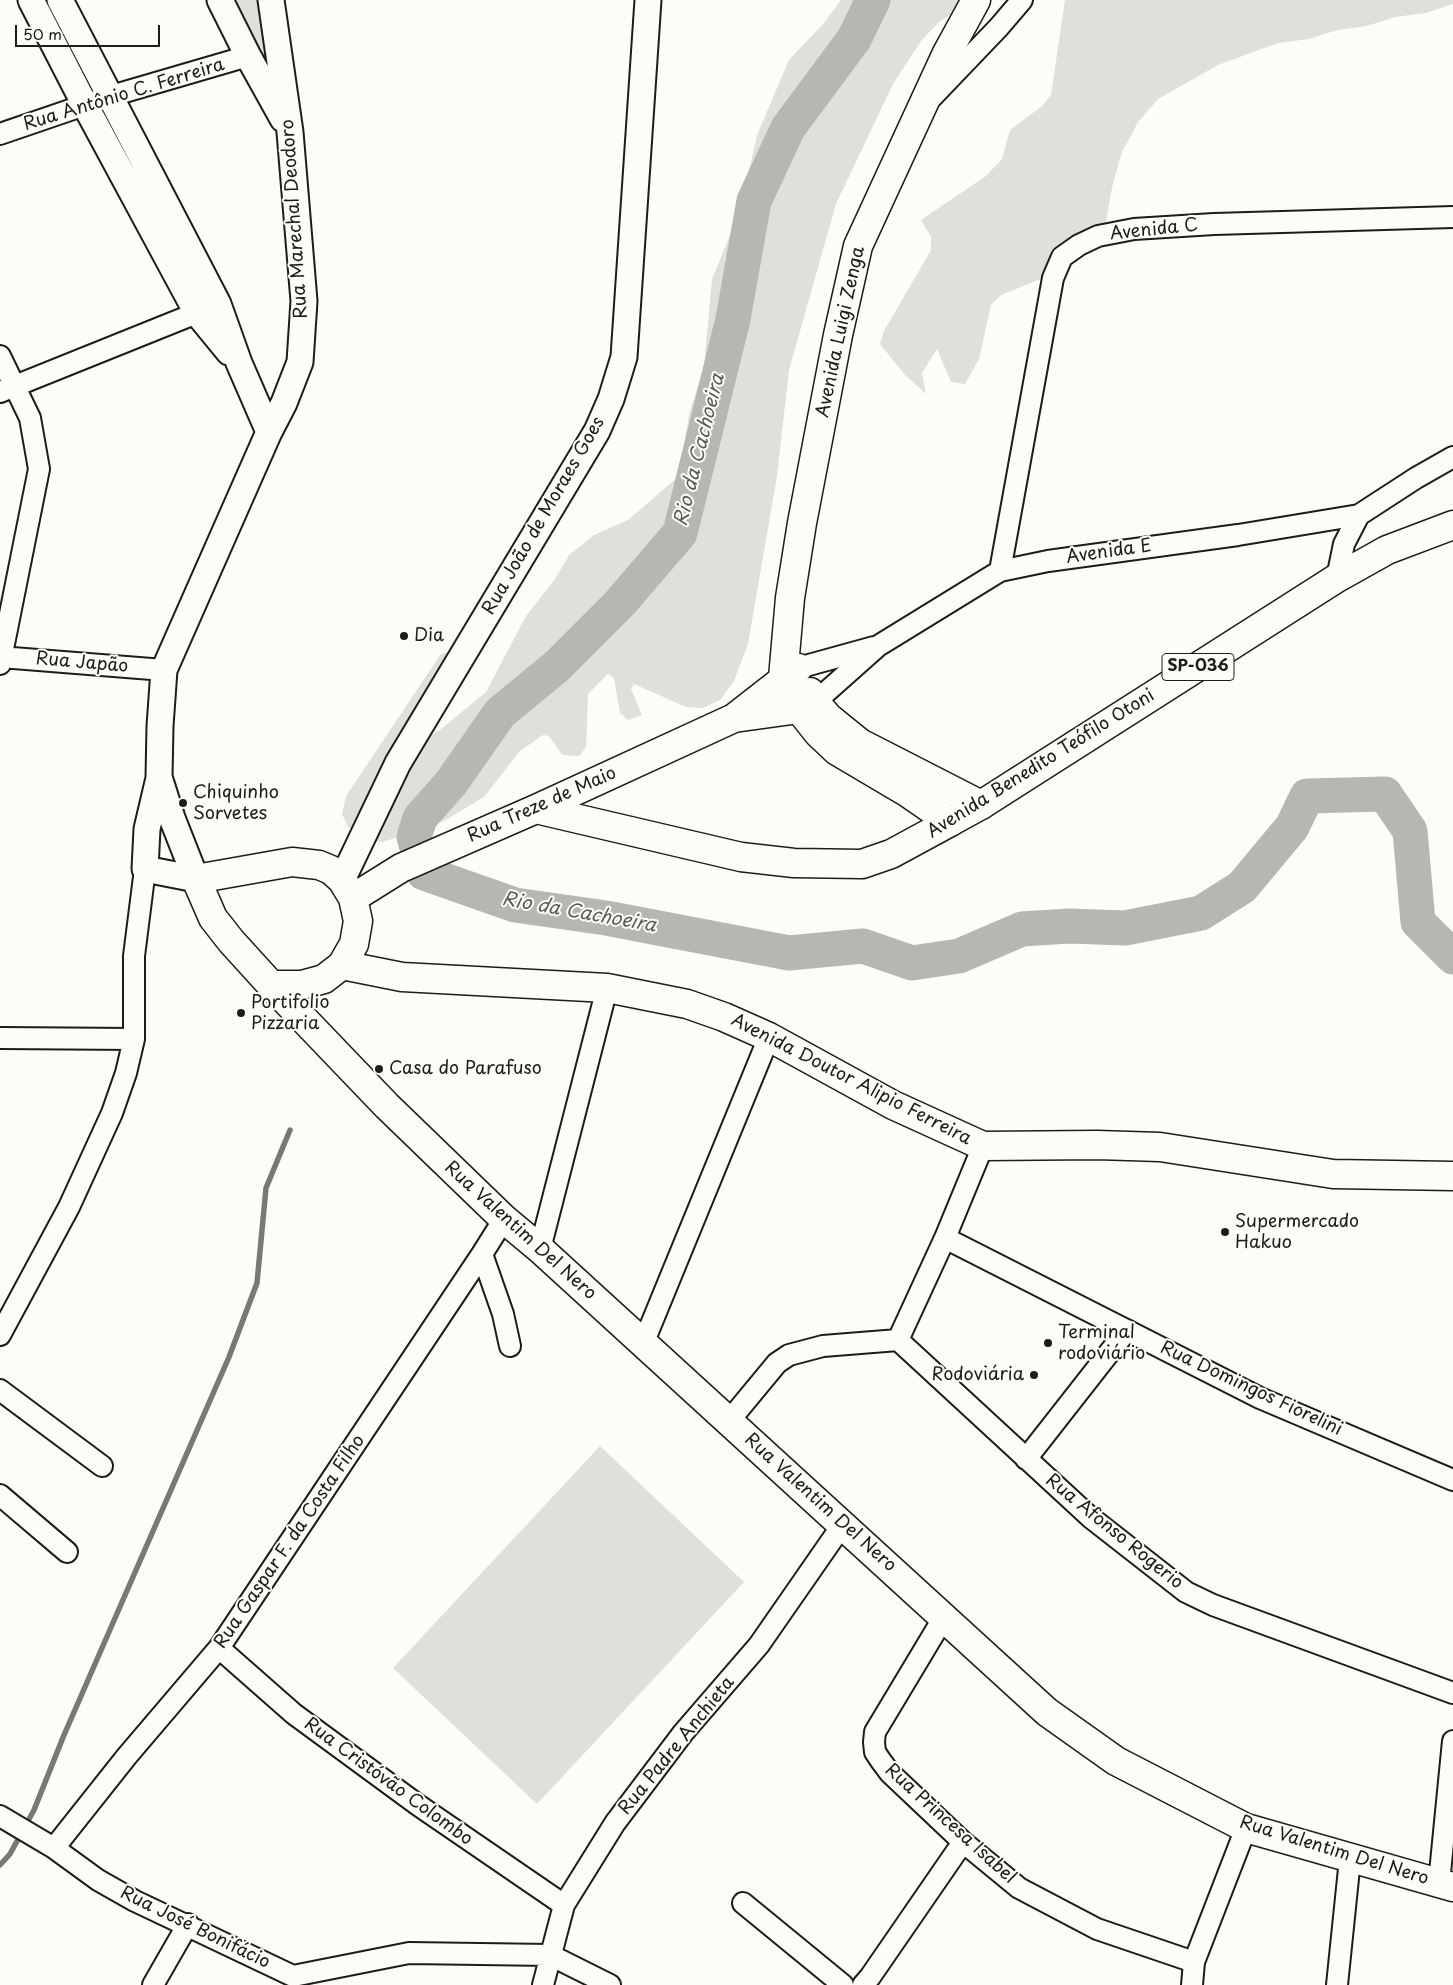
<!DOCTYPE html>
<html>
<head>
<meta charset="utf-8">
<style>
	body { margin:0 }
	#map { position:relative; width:1453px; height:1985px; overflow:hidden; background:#fdfcf7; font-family:"Playpen Sans",sans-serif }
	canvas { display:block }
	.scale { position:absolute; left:15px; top:25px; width:145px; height:22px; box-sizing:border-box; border:2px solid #1c1c1c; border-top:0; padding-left:6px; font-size:15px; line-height:18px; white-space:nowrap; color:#1c1c1c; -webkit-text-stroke:4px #fdfcf7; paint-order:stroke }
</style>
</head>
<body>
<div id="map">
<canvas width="1453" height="1985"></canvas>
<div class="scale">50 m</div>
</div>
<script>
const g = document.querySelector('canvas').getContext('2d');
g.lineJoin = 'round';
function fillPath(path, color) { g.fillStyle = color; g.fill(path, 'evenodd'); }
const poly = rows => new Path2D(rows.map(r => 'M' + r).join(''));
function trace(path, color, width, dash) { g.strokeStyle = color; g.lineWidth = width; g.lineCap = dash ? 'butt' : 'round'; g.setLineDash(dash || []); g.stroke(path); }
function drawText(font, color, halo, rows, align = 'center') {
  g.font = font + ' "Playpen Sans",sans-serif'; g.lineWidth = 4; g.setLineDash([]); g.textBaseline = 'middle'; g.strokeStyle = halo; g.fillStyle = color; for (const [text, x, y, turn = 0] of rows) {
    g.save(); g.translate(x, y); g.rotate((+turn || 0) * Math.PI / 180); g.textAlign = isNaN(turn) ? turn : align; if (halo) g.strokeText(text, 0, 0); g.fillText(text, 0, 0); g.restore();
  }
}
const green = poly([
	[229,0,268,0,283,101],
	[841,0,976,0,940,21,921,41,893,84,836,204,789,370,777,476,748,644,734,681,720,700,703,708,686,707,634,684,631,689,642,715,628,720,620,713,614,678,608,674,588,694,586,747,579,756,562,755,549,736,543,735,520,751,484,797,444,821,383,842,364,839,348,827,342,814,346,796,441,654,452,652,414,745,441,729,486,692,526,616,555,579,569,555,594,535,628,520,679,476,689,414,704,367,712,279,740,211,757,135,789,60,824,23],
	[1065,0,1453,0,1453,4,1426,13,1395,17,1367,26,1337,30,1309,39,1278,43,1218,65,1158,99,1138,122,1122,152,1113,183,1103,236,1051,275,1001,295,991,305,979,359,965,384,951,382,937,349,922,373,926,394,905,375,880,344,884,331,931,250,931,237,921,220,986,176,1002,159,1010,130,1042,106,1051,95],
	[600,1446,744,1582,537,1804,393,1668]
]);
const stream = poly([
	[0,1865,10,1854,34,1810,64,1735,229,1357,257,1283,266,1188,290,1130]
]);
const river = poly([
	[873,0,854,39,788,128,754,201,733,319,680,533,620,603,557,666,500,713,451,783,420,818,414,837,424,873,515,905,606,918,789,953,863,946,912,963,959,956,1022,929,1069,926,1125,928,1201,913,1242,887,1292,827,1307,796,1385,794,1410,831,1418,922,1453,957]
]);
const minor = poly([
	[932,97,999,27,1022,0],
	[0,134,111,96,248,56],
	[0,356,30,418,39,469,0,664],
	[0,392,209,308],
	[1000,571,1053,278,1062,257,1079,245,1098,236,1134,229,1214,224,1453,217],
	[1337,578,1344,544,1359,515,1416,478,1453,457],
	[0,657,164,670],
	[798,668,874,647],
	[815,702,878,646,1000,571,1048,561,1238,535,1359,515],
	[0,1038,134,1039],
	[945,1238,1260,1398,1453,1480],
	[540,1249,607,988],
	[482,1254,503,1314,510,1346],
	[0,1335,69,1207,112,1113,126,1073,134,1039,134,956,145,869],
	[898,1340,945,1238,983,1146],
	[643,1344,769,1037],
	[0,1390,102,1466],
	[729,1421,777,1363,789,1355,823,1346,898,1340,1090,1517,1186,1592,1213,1605,1453,1693],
	[1026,1459,1127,1330],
	[0,1495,67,1552],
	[944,1617,875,1732,874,1742,875,1752,881,1761,890,1773,963,1842,1019,1888,1097,1929,1194,1962],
	[219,1648,294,1714,418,1805,564,1905],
	[0,1816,54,1848,98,1880,135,1901,293,1976,409,1953,550,1955,610,1985],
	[54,1848,127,1756,219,1648,482,1254,504,1219],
	[1439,1883,1453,1741],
	[743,1903,843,1985],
	[153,1985,188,1924],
	[543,1985,564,1905,615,1823,683,1733,759,1645,843,1524],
	[863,1985,870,1977,963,1842],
	[1192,1985,1194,1962,1246,1828],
	[1337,1985,1350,1859]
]);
const tertiary = poly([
	[31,0,85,105,197,313,229,352],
	[60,0,218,304,239,363,269,432],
	[220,0,248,56,283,119],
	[159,778,147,829,145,869,196,879],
	[196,879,172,818,159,777,160,726,164,670,269,432,284,403,300,362,304,301,290,132,271,0],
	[342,880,398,763,597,431,611,399,624,357,648,0]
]);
const secondary = poly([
	[810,692,815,702,828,717,860,743,981,805],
	[734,718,799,709,815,702],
	[536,809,741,857,794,863,862,864,891,854,950,822,908,793,837,751,818,733,799,709,783,678,790,598,802,523,838,335,858,246,946,55,976,0],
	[292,862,319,865,331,870,342,880,353,898,358,921,354,944,342,965,324,979,302,985,271,985,231,941,213,918,196,879,292,862],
	[353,898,401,868,536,809,734,718,798,668],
	[342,965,402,977,607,988,687,1004,724,1017,769,1037,893,1105,983,1146,1097,1145,1160,1147,1333,1174,1453,1176],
	[271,985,387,1106,504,1219,540,1249,1047,1712,1116,1761,1246,1828,1453,1887]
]);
const primary = poly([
	[950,822,981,805,1337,578,1387,550,1453,525]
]);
const markers = [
	[404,636,5,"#1c1c1c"],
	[183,803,5,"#1c1c1c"],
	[241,1013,5,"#1c1c1c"],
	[379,1069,5,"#1c1c1c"],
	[1225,1232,5,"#1c1c1c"],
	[1048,1343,5,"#1c1c1c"],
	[1034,1375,5,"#1c1c1c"]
];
const shields = [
	[1198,667,72]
];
const shieldNames = [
	["SP-036",1198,667]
];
const streetNames = [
	["Rua Antônio C. Ferreira",124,95,-17],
	["Rua Marechal Deodoro",295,219,-94],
	["Avenida C",1154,230,-6],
	["Avenida Luigi Zenga",841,332,-78],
	["Rua João de Moraes Goes",544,516,-60],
	["Avenida E",1109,552,-8],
	["Rua Japão",82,663,5],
	["Avenida Benedito Teófilo Otoni",1041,764,-32],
	["Rua Treze de Maio",542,805,-24],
	["Avenida Doutor Alipio Ferreira",851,1080,27],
	["Rua Valentim Del Nero",520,1231,42],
	["Rua Domingos Fiorelini",1251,1389,25],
	["Rua Valentim Del Nero",820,1503,42],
	["Rua Afonso Rogerio",1114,1532,39],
	["Rua Gaspar F. da Costa Filho",290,1542,-56],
	["Rua Padre Anchieta",677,1746,-51],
	["Rua Cristóvão Colombo",388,1782,36],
	["Rua Princesa Isabel",950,1824,42],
	["Rua Valentim Del Nero",1334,1851,17],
	["Rua José Bonifácio",195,1928,26]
];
const poiNames = [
	["Dia",414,636],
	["Chiquinho",193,793],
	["Sorvetes",193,814],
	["Portifolio",251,1003],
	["Pizzaria",251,1024],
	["Casa do Parafuso",389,1069],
	["Supermercado",1235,1222],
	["Hakuo",1235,1243],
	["Terminal",1058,1333],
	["rodoviário",1058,1354],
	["Rodoviária",1024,1375,"right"]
];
const waterNames = [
	["Rio da Cachoeira",700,450,-76],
	["Rio da Cachoeira",579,913,10]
];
fillPath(green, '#e0dfdb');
trace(stream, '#797876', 5.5);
trace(river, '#b7b6b2', 35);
trace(minor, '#1c1c1c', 24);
trace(tertiary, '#1c1c1c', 29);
trace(secondary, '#1c1c1c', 31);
trace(primary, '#1c1c1c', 31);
trace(minor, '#fdfcf7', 20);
trace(tertiary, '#fdfcf7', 25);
trace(secondary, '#fdfcf7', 28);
trace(primary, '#fdfcf7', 28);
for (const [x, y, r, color] of markers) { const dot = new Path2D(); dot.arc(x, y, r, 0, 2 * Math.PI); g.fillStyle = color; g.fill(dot); trace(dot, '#fdfcf7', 2); }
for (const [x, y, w] of shields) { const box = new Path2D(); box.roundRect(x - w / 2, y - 13.5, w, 27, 4); g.fillStyle = '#fdfcf7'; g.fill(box); trace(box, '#1c1c1c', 1); }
drawText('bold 16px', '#1c1c1c', null, shieldNames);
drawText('18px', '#1c1c1c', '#fdfcf7', streetNames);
drawText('18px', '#1c1c1c', '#fdfcf7', poiNames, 'left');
drawText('italic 19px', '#5a5a58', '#fdfcf7', waterNames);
</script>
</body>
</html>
